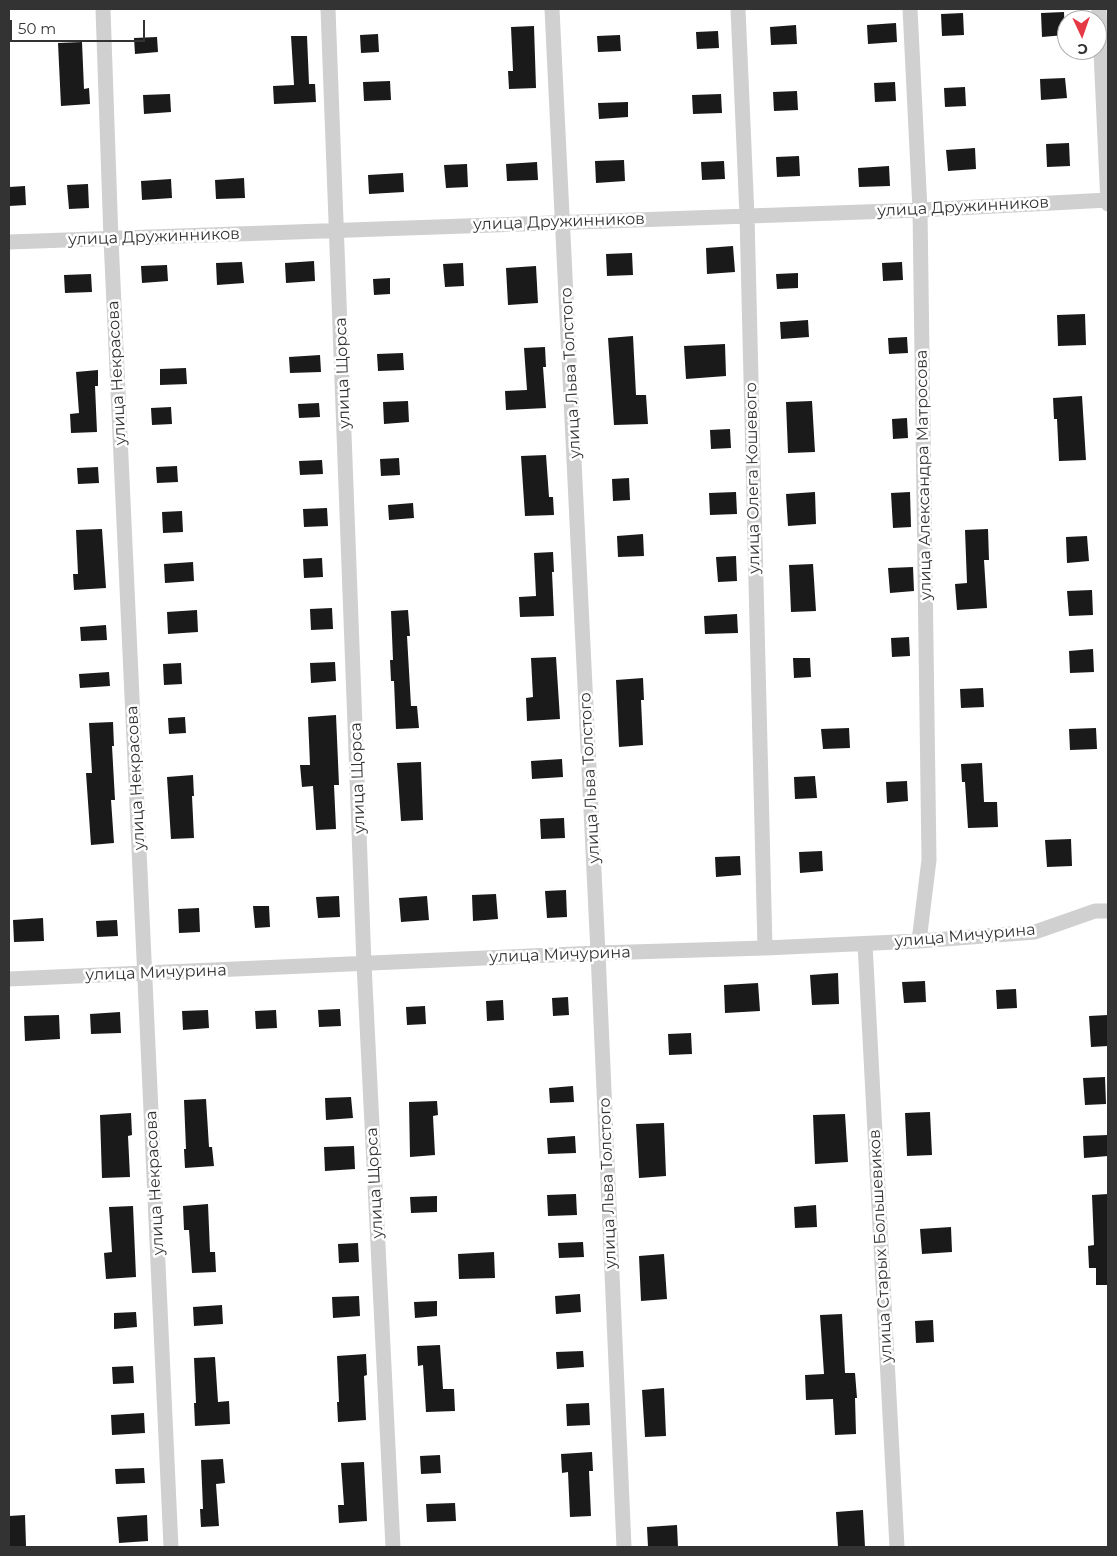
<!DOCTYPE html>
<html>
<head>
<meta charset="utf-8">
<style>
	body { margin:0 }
	#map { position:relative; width:1117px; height:1556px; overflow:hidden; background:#fff; font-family:Montserrat,sans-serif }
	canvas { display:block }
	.frame { position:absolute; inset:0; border:10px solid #333; pointer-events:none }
	.north { position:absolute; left:1057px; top:10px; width:50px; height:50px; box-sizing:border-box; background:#fff; border:1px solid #adadad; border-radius:50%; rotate:177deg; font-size:14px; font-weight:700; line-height:20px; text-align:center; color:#333 }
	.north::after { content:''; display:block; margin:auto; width:18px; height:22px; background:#e63946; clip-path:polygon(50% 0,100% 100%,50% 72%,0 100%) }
	.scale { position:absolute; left:10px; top:20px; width:135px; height:22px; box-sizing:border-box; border:2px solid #333; border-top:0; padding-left:6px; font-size:15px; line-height:18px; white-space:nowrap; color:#333; -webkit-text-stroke:4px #fff; paint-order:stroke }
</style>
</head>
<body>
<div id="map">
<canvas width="1117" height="1556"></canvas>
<div class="frame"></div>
<div class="north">С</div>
<div class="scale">50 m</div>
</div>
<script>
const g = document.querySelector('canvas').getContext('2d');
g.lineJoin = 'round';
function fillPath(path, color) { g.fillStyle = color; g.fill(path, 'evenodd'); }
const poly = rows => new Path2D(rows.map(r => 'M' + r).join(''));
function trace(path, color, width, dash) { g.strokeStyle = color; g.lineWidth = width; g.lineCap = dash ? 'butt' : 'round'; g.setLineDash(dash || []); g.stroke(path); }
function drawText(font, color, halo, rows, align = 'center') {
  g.font = font + ' Montserrat,sans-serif'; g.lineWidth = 5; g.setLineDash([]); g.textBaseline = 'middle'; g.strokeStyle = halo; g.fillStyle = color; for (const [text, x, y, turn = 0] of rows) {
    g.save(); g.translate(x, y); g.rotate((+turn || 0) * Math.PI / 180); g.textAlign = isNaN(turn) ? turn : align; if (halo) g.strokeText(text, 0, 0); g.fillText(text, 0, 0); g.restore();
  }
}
const building = poly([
	[1064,12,1065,35,1042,37,1041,13],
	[963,13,964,35,942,36,941,14],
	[896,23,897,42,868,44,867,25],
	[796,25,797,44,771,45,770,27],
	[534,26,536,88,509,89,508,71,513,71,511,27],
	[718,31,719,48,697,49,696,32],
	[378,34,379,52,361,53,360,35],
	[620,35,621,51,598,52,597,36],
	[291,36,307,36,309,84,315,84,316,102,274,104,273,86,294,85],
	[157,37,158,52,135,54,134,38],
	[82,42,84,89,89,88,90,104,61,106,58,43],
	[1065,78,1067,98,1041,100,1040,79],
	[390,81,391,100,364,101,363,82],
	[895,82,896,101,875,102,874,83],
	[965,87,966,106,945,107,944,88],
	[797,91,798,110,774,111,773,92],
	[170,94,171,112,144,114,143,95],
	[721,94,722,113,693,114,692,95],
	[628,102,628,117,599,119,598,103],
	[1069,143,1070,166,1047,167,1046,144],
	[975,148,976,169,948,171,946,150],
	[799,156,800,176,777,177,776,157],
	[624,160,625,181,596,183,595,161],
	[724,161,725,179,702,180,701,162],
	[537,162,538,180,507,181,506,164],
	[467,164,468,187,446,188,444,165],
	[889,166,890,186,859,187,858,168],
	[403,173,404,192,369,194,368,175],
	[244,178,245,198,216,199,215,180],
	[171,179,172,198,142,200,141,181],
	[88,184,89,208,69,209,67,185],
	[25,186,26,205,9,206,9,187],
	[733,246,735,272,707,274,706,248],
	[632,253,633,275,607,276,606,254],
	[314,261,315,281,286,283,285,263],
	[242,262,244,283,217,285,216,263],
	[902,262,903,280,883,281,882,263],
	[463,263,464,286,445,287,443,264],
	[167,265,168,281,142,283,141,266],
	[536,266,538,303,508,305,506,268],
	[798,273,798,288,777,289,776,274],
	[91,274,92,292,65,293,64,275],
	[390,278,390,294,374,295,373,279],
	[1085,314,1086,345,1058,346,1057,315],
	[808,320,809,337,781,339,780,322],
	[633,336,636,395,646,395,648,424,614,425,608,338],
	[907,337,908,353,889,354,888,338],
	[725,344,726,376,686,379,684,346],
	[545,347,546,367,543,367,546,408,506,410,505,391,527,390,524,348],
	[403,353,404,370,378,371,377,354],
	[320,355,321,372,290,373,289,357],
	[186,368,187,384,160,385,160,369],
	[98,370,98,386,95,386,97,432,71,433,70,414,79,413,76,372],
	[1082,396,1086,460,1059,461,1057,419,1054,419,1053,398],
	[408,401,409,422,384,424,383,402],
	[812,401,815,452,788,453,786,402],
	[319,403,320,417,299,418,298,404],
	[171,407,172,424,152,425,151,408],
	[907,418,908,438,893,439,892,419],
	[730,429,731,448,711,449,710,430],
	[546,455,549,497,553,497,554,515,525,516,521,456],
	[399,458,400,475,381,476,380,459],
	[322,460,323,474,300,475,299,461],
	[177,466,178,482,157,483,156,467],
	[98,467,99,483,78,484,77,468],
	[629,478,630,500,613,501,612,479],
	[736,492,737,514,710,515,709,493],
	[815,492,816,524,788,526,786,494],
	[910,492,911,527,893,528,891,493],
	[413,503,414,518,389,520,388,505],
	[327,508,328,526,304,527,303,509],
	[182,511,183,532,163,533,162,512],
	[102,529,106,588,74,590,73,574,78,574,76,530],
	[988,529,989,560,984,560,987,608,957,610,955,584,967,583,965,530],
	[643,534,644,556,618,557,617,536],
	[1087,536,1089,561,1067,563,1066,537],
	[553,552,554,572,552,572,554,616,520,617,519,597,536,596,534,553],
	[736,556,737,581,718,582,716,557],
	[322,558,323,577,304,578,303,559],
	[193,562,194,581,165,583,164,564],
	[813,564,816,611,791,612,789,565],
	[913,567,914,591,890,593,888,568],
	[1092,590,1093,615,1069,616,1067,591],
	[332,608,333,629,311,630,310,609],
	[197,610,198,632,168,634,167,612],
	[408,610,410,636,407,636,411,706,417,706,419,728,396,729,394,681,391,681,390,660,393,660,391,611],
	[737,614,738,633,705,634,704,616],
	[106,625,107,640,81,641,80,627],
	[909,637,910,656,892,657,891,638],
	[1093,649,1094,672,1070,673,1069,651],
	[556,657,560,719,527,721,526,698,533,697,531,658],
	[793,658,810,658,811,677,794,678],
	[335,662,336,681,311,683,310,663],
	[181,663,182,684,164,685,163,664],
	[109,672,110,686,80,688,79,674],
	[643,678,644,700,641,700,643,745,619,747,616,680],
	[983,688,984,707,961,708,960,689],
	[336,715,339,785,334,785,336,829,316,830,313,786,302,787,300,765,310,765,308,717],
	[185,717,186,733,169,734,168,718],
	[113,722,114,746,112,746,115,800,111,800,114,843,91,845,86,773,92,773,89,723],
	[849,728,850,748,823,749,821,729],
	[1096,728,1097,749,1070,750,1069,729],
	[562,759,563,777,532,779,531,761],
	[421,762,423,820,401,821,397,763],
	[982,763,984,802,997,802,998,827,968,828,965,782,962,782,961,764],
	[193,775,194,796,192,796,194,838,171,839,167,777],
	[815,776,817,798,795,799,794,777],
	[907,781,908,801,887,803,886,782],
	[564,818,565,838,541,839,540,819],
	[1071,839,1072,866,1047,867,1045,840],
	[822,851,823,871,800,873,799,852],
	[740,856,741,875,716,877,715,857],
	[566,890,567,917,547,918,545,891],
	[496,894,498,919,473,921,472,895],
	[339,896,340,917,318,918,316,897],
	[427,896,429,920,401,922,399,898],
	[253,906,269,906,270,927,255,928],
	[199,908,200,932,179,933,178,909],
	[43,918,44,941,14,942,13,920],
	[117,920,118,936,97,937,96,921],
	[838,973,839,1004,812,1005,810,975],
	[925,981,926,1002,904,1003,902,982],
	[758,983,760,1011,725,1013,724,985],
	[1016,989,1017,1008,997,1009,996,990],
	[568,997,569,1015,553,1016,552,998],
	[503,1000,504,1020,487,1021,486,1001],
	[425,1006,426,1024,407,1025,406,1007],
	[340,1009,341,1026,319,1027,318,1010],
	[208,1010,209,1028,183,1030,182,1011],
	[276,1010,277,1028,256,1029,255,1011],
	[120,1012,121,1033,91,1034,90,1014],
	[59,1015,60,1039,25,1041,24,1016],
	[1108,1015,1108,1046,1091,1047,1089,1016],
	[691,1033,692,1054,669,1055,668,1034],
	[1105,1077,1106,1104,1085,1105,1083,1078],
	[573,1086,574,1102,550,1103,549,1088],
	[351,1097,353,1118,326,1120,325,1098],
	[206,1099,209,1147,212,1147,214,1166,185,1168,184,1149,186,1149,184,1100],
	[437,1101,438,1115,433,1116,435,1155,410,1157,409,1102],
	[930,1112,932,1155,907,1156,905,1113],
	[131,1113,132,1135,128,1136,130,1177,102,1178,100,1115],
	[845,1114,848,1162,815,1164,813,1115],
	[664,1123,666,1176,639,1178,636,1124],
	[1108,1135,1108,1156,1084,1158,1083,1136],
	[575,1136,576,1153,548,1154,547,1138],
	[354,1146,355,1169,325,1171,324,1147],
	[576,1194,577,1215,548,1216,547,1195],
	[1108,1194,1108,1285,1096,1285,1096,1268,1089,1268,1088,1246,1094,1245,1092,1195],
	[437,1196,437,1212,411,1213,410,1197],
	[208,1204,210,1252,215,1252,216,1272,192,1273,189,1230,184,1230,183,1206],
	[816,1205,817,1227,795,1228,794,1207],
	[133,1206,136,1277,106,1279,104,1253,112,1252,109,1207],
	[951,1227,952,1252,922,1254,920,1229],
	[583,1242,584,1257,559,1258,558,1243],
	[358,1243,359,1262,339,1263,338,1244],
	[494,1252,495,1278,459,1279,458,1254],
	[664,1254,667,1299,641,1301,639,1256],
	[580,1294,581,1312,556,1314,555,1296],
	[359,1296,360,1316,333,1318,332,1297],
	[437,1301,437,1316,415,1318,414,1302],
	[222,1305,223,1324,194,1326,193,1307],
	[136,1312,137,1327,114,1329,114,1313],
	[842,1314,845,1373,855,1373,857,1398,855,1398,856,1434,835,1435,833,1399,806,1400,805,1375,824,1374,820,1315],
	[933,1320,934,1342,916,1343,915,1321],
	[440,1345,443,1389,454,1389,455,1411,426,1412,423,1365,418,1366,417,1346],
	[583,1351,584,1367,557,1369,556,1352],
	[366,1354,367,1375,364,1376,366,1420,338,1422,337,1402,339,1402,337,1356],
	[215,1357,218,1402,229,1401,230,1424,195,1426,194,1403,196,1403,194,1358],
	[133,1366,134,1383,113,1384,112,1367],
	[664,1388,666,1436,645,1437,642,1390],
	[589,1403,590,1425,567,1426,566,1404],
	[144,1413,145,1433,112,1435,111,1415],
	[592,1452,593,1471,589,1471,591,1516,570,1517,568,1472,562,1473,561,1454],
	[440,1455,441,1473,421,1474,420,1456],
	[223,1459,225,1483,216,1484,219,1526,201,1527,200,1509,203,1509,201,1460],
	[364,1462,367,1521,339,1523,338,1505,344,1505,341,1463],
	[144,1468,145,1483,116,1484,115,1469],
	[455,1503,456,1521,427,1522,426,1504],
	[863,1510,865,1547,838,1547,836,1512],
	[25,1515,26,1546,9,1547,9,1516],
	[147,1515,148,1541,119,1543,117,1517],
	[677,1525,678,1547,648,1547,647,1527]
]);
const minor = poly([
	[103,9,111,239,171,1547],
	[328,9,364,964,393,1547],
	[552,9,598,953,624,1547],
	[738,9,747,216,765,948],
	[910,9,920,210,929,860,919,941],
	[1099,9,1108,204],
	[9,242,920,210,1108,200],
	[865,944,897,1547],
	[9,979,598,953,765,948,919,941,1035,932,1095,911,1108,911]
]);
const streetNames = [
	["улица Дружинников",963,207,-3],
	["улица Дружинников",559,222,-2],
	["улица Дружинников",154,237,-2],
	["улица Некрасова",117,373,-93],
	["улица Щорса",343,373,-92],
	["улица Льва Толстого",571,373,-93],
	["улица Александра Матросова",924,475,-91],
	["улица Олега Кошевого",753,478,-91],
	["улица Некрасова",136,778,-93],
	["улица Щорса",358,778,-92],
	["улица Льва Толстого",590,778,-93],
	["улица Мичурина",965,936,-5],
	["улица Мичурина",560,955,-2],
	["улица Мичурина",156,973,-2],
	["улица Некрасова",155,1183,-93],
	["улица Щорса",375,1183,-93],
	["улица Льва Толстого",608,1183,-92],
	["улица Старых Большевиков",881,1246,-93]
];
fillPath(building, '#1a1a1a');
trace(minor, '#d0d0d0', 15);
drawText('16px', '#333', '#fff', streetNames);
</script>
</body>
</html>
